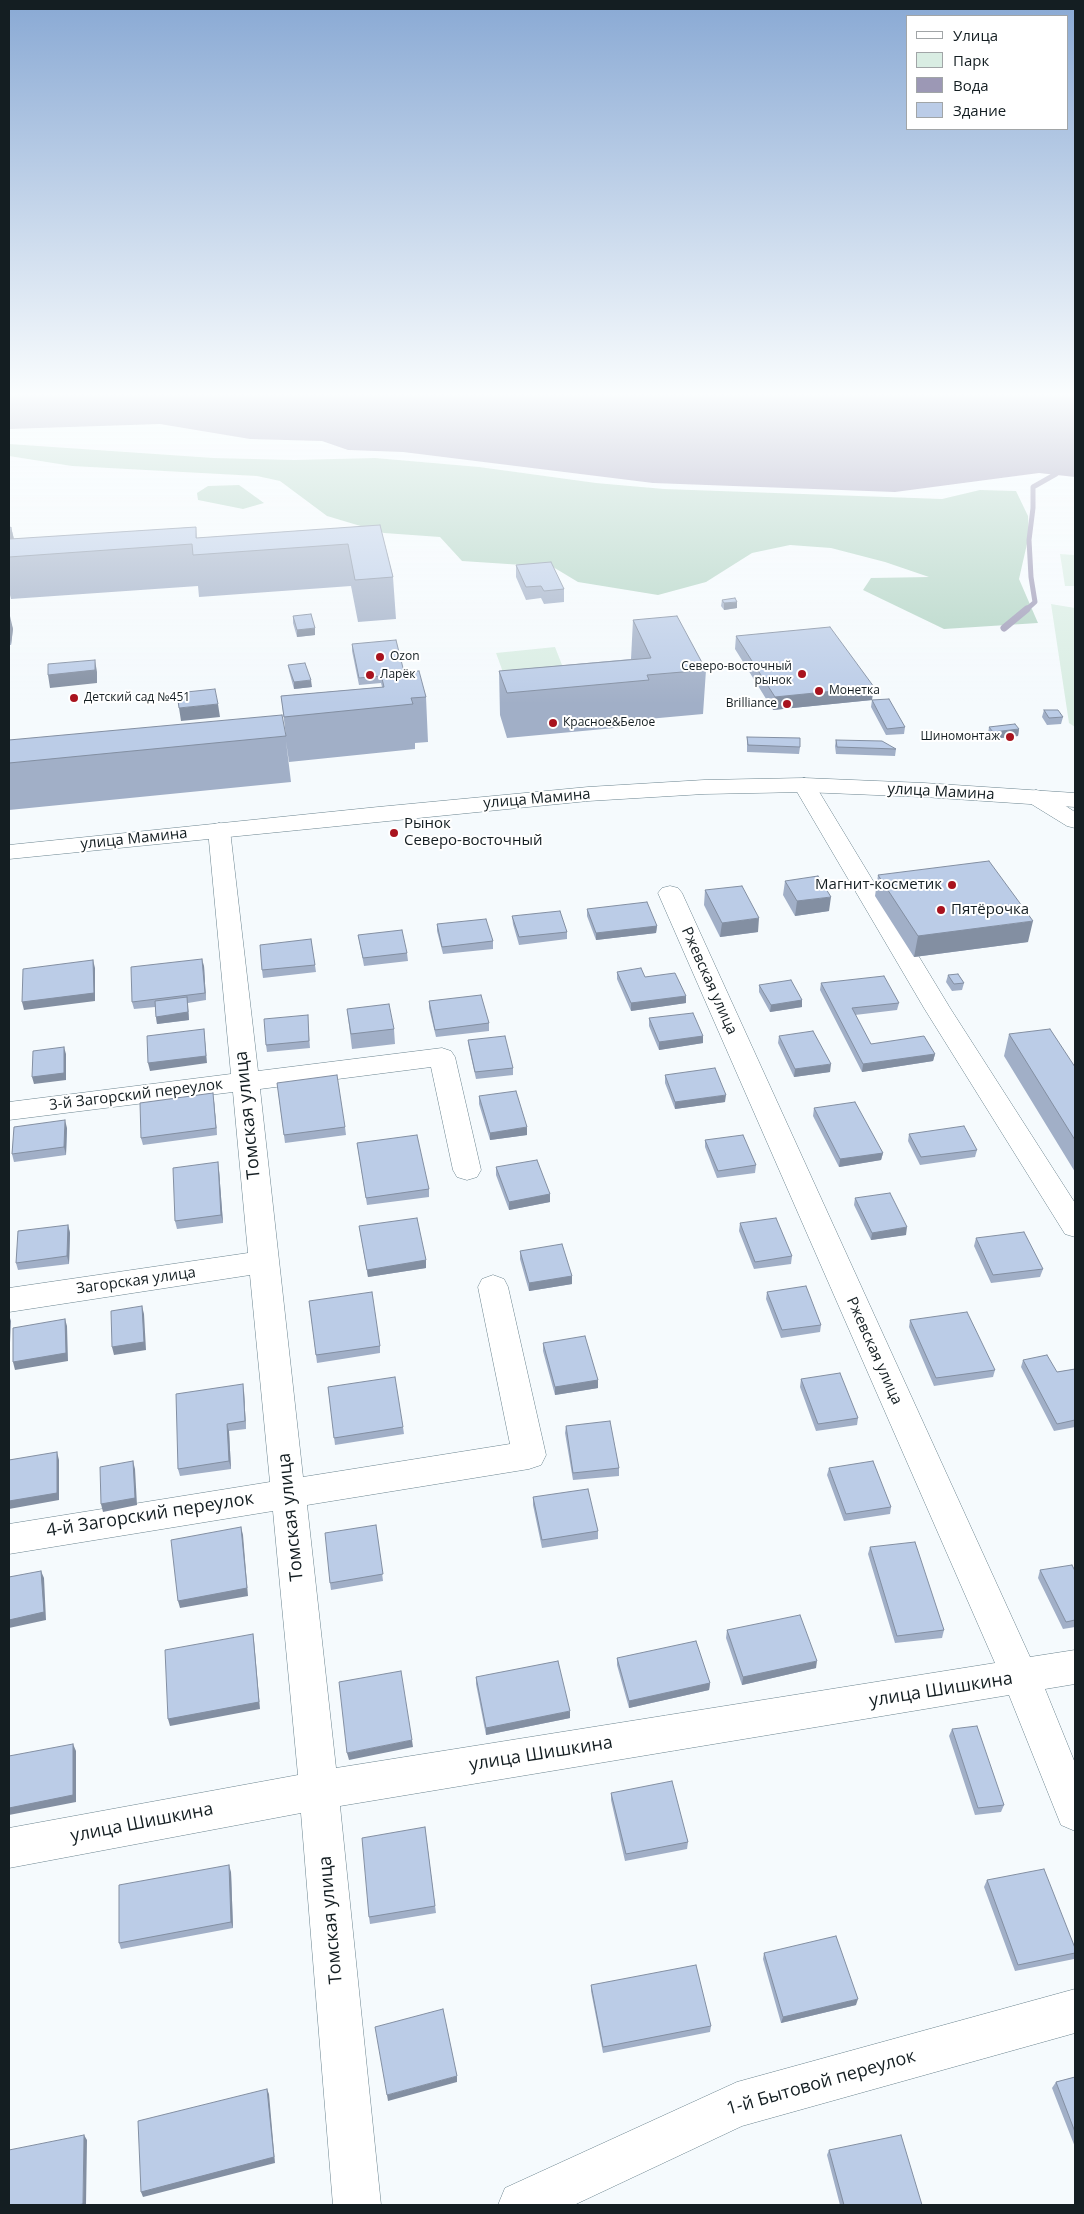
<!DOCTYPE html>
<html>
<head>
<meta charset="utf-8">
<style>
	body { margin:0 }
	#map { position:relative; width:1084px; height:2214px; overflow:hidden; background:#f5fafd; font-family:"Open Sans",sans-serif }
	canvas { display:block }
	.frame { position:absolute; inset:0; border:10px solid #141e22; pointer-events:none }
	.legend { position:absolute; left:906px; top:15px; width:162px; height:115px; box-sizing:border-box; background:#fff; border:1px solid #a1a5a7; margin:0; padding:6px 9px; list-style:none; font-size:15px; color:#141e22 }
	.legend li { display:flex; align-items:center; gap:10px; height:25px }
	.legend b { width:25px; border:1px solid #a1a5a7 }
</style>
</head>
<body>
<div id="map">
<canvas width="1084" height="2214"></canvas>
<div class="frame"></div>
<ul class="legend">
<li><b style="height:6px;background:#fff"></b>Улица</li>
<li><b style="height:14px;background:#d9ede3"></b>Парк</li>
<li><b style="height:14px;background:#9c98b5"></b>Вода</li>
<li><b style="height:14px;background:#bbcce7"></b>Здание</li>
</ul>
</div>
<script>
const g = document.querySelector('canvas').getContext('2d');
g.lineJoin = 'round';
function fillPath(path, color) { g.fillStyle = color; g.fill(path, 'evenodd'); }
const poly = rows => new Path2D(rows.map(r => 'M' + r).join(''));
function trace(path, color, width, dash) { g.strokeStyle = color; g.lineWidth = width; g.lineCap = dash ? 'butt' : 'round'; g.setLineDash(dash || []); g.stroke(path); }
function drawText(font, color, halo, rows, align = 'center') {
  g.font = font + ' "Open Sans",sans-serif'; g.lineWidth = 4; g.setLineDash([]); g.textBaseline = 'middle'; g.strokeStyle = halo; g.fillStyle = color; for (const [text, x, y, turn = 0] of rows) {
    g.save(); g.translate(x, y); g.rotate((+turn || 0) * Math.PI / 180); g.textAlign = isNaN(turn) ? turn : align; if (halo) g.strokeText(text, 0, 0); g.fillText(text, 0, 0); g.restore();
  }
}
const green = poly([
	[1060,554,1075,555,1075,586,1065,586],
	[1051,604,1075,608,1075,727,1069,723],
	[555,647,564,670,504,675,496,653]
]);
const forest = poly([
	[9,444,214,458,294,460,375,458,479,467,596,483,664,489,942,499,980,490,1016,491,1028,516,1029,535,1019,579,1038,623,944,629,863,590,871,578,929,577,885,562,831,548,790,545,752,553,706,582,658,595,578,582,553,567,462,561,440,537,384,533,327,516,280,481,257,476,72,466,9,456],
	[239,485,264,503,243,509,198,500,197,493,208,486]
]);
const water = poly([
	[9,394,1075,394,1075,477,1039,473,895,492,653,483,403,452,348,450,322,441,250,439,160,424,9,429]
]);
const streamFar1 = poly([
	[1026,610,1035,602,1031,577,1029,540,1033,508,1033,487,1056,474]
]);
const stream = poly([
	[1004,628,1027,609]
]);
const minor = poly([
	[804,778,812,780,815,785,950,1008,1075,1203,1075,1237,1065,1234,924,1008,793,785,796,780,804,778],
	[1036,790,1044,792,1075,812,1075,828,1067,826,1028,802,1025,797,1028,792,1036,790],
	[219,823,227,825,230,830,258,1071,442,1048,451,1051,455,1057,481,1170,477,1177,467,1180,457,1177,453,1170,431,1067,260,1089,303,1477,510,1444,478,1287,482,1279,493,1275,504,1279,508,1287,546,1455,541,1465,529,1469,307,1505,336,1768,995,1663,658,893,662,888,670,886,678,888,682,893,1030,1657,1075,1650,1075,1684,1045,1689,1075,1763,1075,1831,1061,1825,1009,1695,340,1806,381,2205,333,2205,301,1813,9,1868,9,1828,298,1775,273,1511,9,1554,9,1524,270,1482,250,1275,9,1312,9,1288,248,1253,233,1092,9,1120,9,1102,231,1074,208,830,211,825,219,823],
	[1075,1989,1075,2033,742,2126,574,2205,498,2205,505,2188,737,2082,1075,1989]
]);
const major = poly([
	[804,778,924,783,1075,793,1075,807,924,797,804,792,704,794,588,801,9,859,9,845,378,807,588,787,704,780,804,778]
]);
const wall = poly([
	[380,525,393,577,396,619,358,622,351,586,199,597,198,586,11,599,9,591,9,528,11,527,14,539,196,527,197,538],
	[516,565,564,589,564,602,544,604,541,598,526,600,516,577],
	[722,600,737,608,724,610,721,606],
	[293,616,315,635,297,637,293,623],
	[9,617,13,629,11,645,9,645],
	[633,620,706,670,703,714,648,719,647,725,507,738,500,715,499,671,631,659],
	[736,636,872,700,773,710,735,649],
	[352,644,404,672,426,697,428,742,415,743,415,749,289,762,286,741,291,782,9,810,9,740,286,736,281,696,382,687,381,683,359,685,352,651],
	[288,665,312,687,294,689,289,671],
	[872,700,905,727,904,734,886,735,871,707],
	[1044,710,1063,717,1061,724,1047,725,1042,717],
	[989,727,1019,729,1018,736,992,739,988,734],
	[747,737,800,747,799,754,747,752],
	[836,740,896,749,895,756,836,754,835,746],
	[878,875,1028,942,914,957,875,896],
	[785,881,829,911,795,916,783,895],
	[705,890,758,932,720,937,704,905],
	[587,909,657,926,656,933,596,940,587,916],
	[512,916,567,932,567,939,519,945,513,924],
	[437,924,493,941,493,949,443,954,437,931],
	[358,935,407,953,408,961,364,966],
	[311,939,316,972,263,978,262,970],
	[204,966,206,1000,188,1003,189,1020,157,1024,155,1007,134,1009,132,1002],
	[617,972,645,977,686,996,686,1003,631,1011,617,979],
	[948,975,964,983,962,990,952,991,946,982],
	[821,983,899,1003,897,1010,855,1015,871,1044,935,1054,933,1061,862,1072,820,990],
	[759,985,802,1000,802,1007,770,1012,759,992],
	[429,1001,489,1023,489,1031,436,1037,429,1008],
	[347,1009,394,1029,395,1044,352,1049],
	[649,1018,703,1036,703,1043,659,1050,649,1026],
	[308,1023,310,1048,267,1052,266,1045],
	[1009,1034,1075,1067,1075,1172,1004,1056],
	[779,1036,830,1072,794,1077,778,1043],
	[468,1040,513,1068,513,1075,476,1079,469,1048],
	[665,1075,725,1102,675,1109,665,1083],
	[277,1083,345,1127,346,1135,285,1143],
	[479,1096,527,1135,490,1140,479,1104],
	[214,1101,217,1135,143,1145,141,1138],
	[814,1108,883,1153,881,1160,839,1167,813,1116],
	[67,1128,66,1155,14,1162,12,1154],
	[909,1134,977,1150,975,1157,920,1165,908,1141],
	[705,1140,756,1165,755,1173,717,1178,705,1147],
	[357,1143,429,1189,429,1197,367,1205],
	[496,1167,550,1194,550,1202,509,1210,496,1175],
	[219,1170,223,1223,177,1229,175,1221],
	[855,1198,906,1235,871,1240,854,1205],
	[740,1223,792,1256,791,1264,754,1269,739,1231],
	[68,1225,70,1233,69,1264,18,1270,16,1263],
	[359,1226,426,1260,426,1268,368,1277],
	[976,1238,1043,1269,1040,1277,991,1283,974,1246],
	[520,1251,572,1276,572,1284,529,1291,520,1259],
	[767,1292,821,1325,820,1332,781,1338,766,1299],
	[309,1301,380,1346,380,1353,317,1363],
	[910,1320,995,1370,993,1377,934,1386,909,1327],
	[543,1343,598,1380,598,1388,555,1395,543,1351],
	[1023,1360,1057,1372,1075,1369,1075,1427,1054,1431,1021,1367],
	[801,1379,858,1418,857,1425,816,1431,800,1387],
	[328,1387,403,1427,404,1434,335,1445],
	[244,1391,246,1429,229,1431,231,1469,180,1476,178,1469],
	[566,1426,619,1468,619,1476,573,1480,565,1433],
	[829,1468,891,1507,890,1514,844,1521,827,1475],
	[533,1497,598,1531,598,1539,542,1548,533,1505],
	[376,1525,383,1581,331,1590,330,1583],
	[870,1547,944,1630,942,1638,895,1643,868,1554],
	[1040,1570,1075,1571,1075,1627,1063,1629,1038,1578],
	[727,1630,816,1668,742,1685,726,1638],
	[617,1658,710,1683,709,1690,629,1708,617,1665],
	[476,1677,570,1718,486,1735,476,1684],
	[952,1729,1004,1805,1001,1812,975,1815,949,1736],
	[611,1793,688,1842,687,1849,625,1861,611,1800],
	[425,1827,436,1913,370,1924,369,1917],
	[231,1872,233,1928,121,1949,119,1943],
	[987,1880,1075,1948,1075,1957,1074,1959,1015,1971,984,1887],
	[764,1953,856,2005,781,2023,763,1959],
	[591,1985,711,2026,710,2032,603,2053,591,1991],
	[1075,2077,1075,2147,1052,2088,1056,2082],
	[829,2150,922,2205,840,2205,827,2155]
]);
const shadedWall = poly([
	[11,527,18,556,10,539],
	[737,602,737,608,724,610,724,603],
	[10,616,13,629,11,645,9,635],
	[315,628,315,635,297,637,297,630],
	[95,660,97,672,97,683,50,688,48,675],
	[311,680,312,687,294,689,294,682],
	[874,687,872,700,773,710,775,697],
	[218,704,220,717,181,721,179,708],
	[1019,729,1018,736,992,739,993,732],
	[831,897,829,911,795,916,797,901],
	[759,918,758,932,720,937,722,923],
	[1033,921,1028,942,914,957,918,936],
	[657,926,656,933,596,940,596,933],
	[202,959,204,966,206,1000,205,993],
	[93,960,95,968,95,1001,24,1010,22,1002],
	[686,996,686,1003,631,1011,631,1003],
	[187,997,189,1020,157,1024,156,1017],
	[802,1000,802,1007,770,1012,771,1005],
	[204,1029,207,1063,150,1071,148,1063],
	[703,1036,703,1043,659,1050,659,1042],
	[64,1047,66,1054,66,1080,34,1084,32,1077],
	[935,1054,933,1061,862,1072,863,1064],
	[831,1064,830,1072,794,1077,795,1069],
	[213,1093,214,1101,217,1135,216,1128],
	[726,1095,725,1102,675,1109,675,1102],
	[65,1120,67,1128,66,1155,64,1147],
	[527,1127,527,1135,490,1140,490,1133],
	[883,1153,881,1160,839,1167,840,1159],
	[218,1162,219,1170,223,1223,221,1215],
	[550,1194,550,1202,509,1210,509,1202],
	[68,1225,70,1233,69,1264,67,1256],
	[907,1227,906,1235,871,1240,872,1233],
	[426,1260,426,1268,368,1277,367,1270],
	[572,1276,572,1284,529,1291,529,1283],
	[142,1306,144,1314,146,1350,114,1355,112,1347],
	[9,1315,11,1321,9,1365],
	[65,1319,67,1326,68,1361,15,1370,13,1362],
	[598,1380,598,1388,555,1395,555,1387],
	[243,1384,244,1391,246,1429,245,1421],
	[227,1424,229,1431,231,1469,229,1461],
	[57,1452,59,1460,59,1500,9,1509,9,1501],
	[133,1461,135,1469,137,1505,103,1512,101,1504],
	[241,1527,243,1535,248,1596,180,1608,178,1601],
	[41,1571,44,1578,46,1620,9,1628,9,1620],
	[253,1634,254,1641,260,1709,170,1726,168,1719],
	[817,1661,816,1668,742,1685,743,1677],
	[710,1683,709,1690,629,1708,629,1701],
	[570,1711,570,1718,486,1735,486,1728],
	[412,1740,413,1747,349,1760,347,1753],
	[73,1744,76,1751,76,1802,9,1815,9,1808],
	[229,1865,231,1872,233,1928,231,1922],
	[858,1999,856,2005,781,2023,783,2017],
	[457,2076,457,2082,388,2101,387,2095],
	[267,2089,269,2094,275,2163,143,2197,141,2192],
	[84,2135,87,2140,86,2205,84,2205,83,2204]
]);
const building = poly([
	[380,525,393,577,355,580,348,544,193,555,192,544,9,557,9,528,11,527,10,539,196,527,196,538,380,525],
	[551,562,564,589,544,591,541,586,526,587,516,565,551,562],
	[735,598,737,602,724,603,722,600,735,598],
	[311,614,315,628,297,630,293,616,311,614],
	[677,616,706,670,647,675,649,680,507,693,499,671,651,658,633,620,677,616],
	[830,627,874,687,775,697,736,636,830,627],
	[396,640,404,672,381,674,381,676,359,678,352,644,396,640],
	[95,660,95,670,48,675,48,664,95,660],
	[305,663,311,680,294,682,288,665,305,663],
	[419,671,426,697,411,698,413,704,284,717,281,696,384,687,381,674,419,671],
	[215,689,218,704,179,708,177,693,215,689],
	[889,699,905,727,887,729,872,700,889,699],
	[1044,710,1058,710,1063,717,1049,718,1044,710],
	[282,715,286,736,9,763,9,740,282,715],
	[1015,724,1019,729,993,732,989,727,1015,724],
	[747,737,800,738,800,747,748,745,747,737],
	[836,740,882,741,896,749,837,747,836,740],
	[989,861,1033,921,918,936,878,875,989,861],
	[818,876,831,897,797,901,785,881,818,876],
	[742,886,759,918,722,923,705,890,742,886],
	[647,902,657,926,596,933,587,909,647,902],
	[560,911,567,932,519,937,512,916,560,911],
	[486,919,493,941,442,947,437,924,486,919],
	[402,930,407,953,363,958,358,935,402,930],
	[311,939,315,965,262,970,260,945,311,939],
	[202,959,205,993,132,1002,131,967,202,959],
	[93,960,94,993,22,1002,23,969,93,960],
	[641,968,645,977,675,973,686,996,631,1003,617,972,641,968],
	[958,974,964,983,954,984,948,975,958,974],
	[884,976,899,1003,852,1008,871,1044,924,1036,935,1054,863,1064,821,983,884,976],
	[791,980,802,1000,771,1005,759,985,791,980],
	[481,995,489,1023,435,1030,429,1001,481,995],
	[187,997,188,1012,156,1017,155,1001,187,997],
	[389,1004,394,1029,351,1034,347,1009,389,1004],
	[693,1013,703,1036,659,1042,649,1018,693,1013],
	[308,1015,309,1041,266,1045,264,1019,308,1015],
	[204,1029,206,1056,148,1063,147,1036,204,1029],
	[1050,1029,1075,1067,1075,1140,1009,1034,1050,1029],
	[813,1031,831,1064,795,1069,779,1036,813,1031],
	[505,1036,513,1068,475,1072,468,1040,505,1036],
	[64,1047,64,1073,32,1077,33,1051,64,1047],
	[715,1068,726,1095,675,1102,665,1075,715,1068],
	[337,1075,345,1127,284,1135,277,1083,337,1075],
	[516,1091,527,1127,490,1133,479,1096,516,1091],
	[213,1093,216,1128,141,1138,140,1103,213,1093],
	[855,1102,883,1153,840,1159,814,1108,855,1102],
	[65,1120,64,1147,12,1154,14,1127,65,1120],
	[964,1126,977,1150,921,1157,909,1134,964,1126],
	[417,1135,429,1189,366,1198,357,1143,417,1135],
	[743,1135,756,1165,718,1171,705,1140,743,1135],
	[537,1160,550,1194,509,1202,496,1167,537,1160],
	[218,1162,221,1215,175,1221,173,1168,218,1162],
	[890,1193,907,1227,872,1233,855,1198,890,1193],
	[417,1218,426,1260,367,1270,359,1226,417,1218],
	[776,1218,792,1256,755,1262,740,1223,776,1218],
	[68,1225,67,1256,16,1263,18,1231,68,1225],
	[1024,1232,1043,1269,993,1275,976,1238,1024,1232],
	[562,1244,572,1276,529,1283,520,1251,562,1244],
	[806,1286,821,1325,782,1330,767,1292,806,1286],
	[372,1292,380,1346,316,1355,309,1301,372,1292],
	[142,1306,144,1342,112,1347,111,1311,142,1306],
	[967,1312,995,1370,936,1378,910,1320,967,1312],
	[65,1319,66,1353,13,1362,13,1328,65,1319],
	[585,1336,598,1380,555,1387,543,1343,585,1336],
	[1047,1355,1057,1372,1075,1369,1075,1420,1057,1424,1023,1360,1047,1355],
	[840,1373,858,1418,818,1424,801,1379,840,1373],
	[395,1377,403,1427,334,1438,328,1387,395,1377],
	[243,1384,245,1421,227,1424,229,1461,178,1469,176,1394,243,1384],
	[610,1421,619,1468,573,1473,566,1426,610,1421],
	[57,1452,57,1493,9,1501,9,1460,57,1452],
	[133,1461,135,1498,101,1504,100,1467,133,1461],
	[873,1461,891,1507,846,1514,829,1468,873,1461],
	[588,1489,598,1531,542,1540,533,1497,588,1489],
	[376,1525,383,1574,330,1583,325,1533,376,1525],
	[241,1527,247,1588,178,1601,171,1540,241,1527],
	[915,1542,944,1630,897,1636,870,1547,915,1542],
	[1072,1565,1075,1571,1075,1620,1066,1622,1040,1570,1072,1565],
	[41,1571,44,1612,9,1620,9,1577,41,1571],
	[800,1615,817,1661,743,1677,727,1630,800,1615],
	[253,1634,259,1702,168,1719,165,1650,253,1634],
	[696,1641,710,1683,629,1701,617,1658,696,1641],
	[558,1661,570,1711,486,1728,476,1677,558,1661],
	[401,1671,412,1740,347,1753,339,1682,401,1671],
	[977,1726,1004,1805,978,1808,952,1729,977,1726],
	[73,1744,73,1795,9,1808,9,1756,73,1744],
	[672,1781,688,1842,626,1854,611,1793,672,1781],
	[425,1827,435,1906,369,1917,362,1838,425,1827],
	[229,1865,231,1922,119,1943,119,1885,229,1865],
	[1044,1869,1075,1948,1075,1953,1018,1965,987,1880,1044,1869],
	[836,1936,858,1999,783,2017,764,1953,836,1936],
	[696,1965,711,2026,603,2047,591,1985,696,1965],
	[443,2009,457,2076,387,2095,375,2027,443,2009],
	[1075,2077,1075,2132,1056,2082,1075,2077],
	[267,2089,274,2157,141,2192,138,2121,267,2089],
	[84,2135,83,2204,77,2205,9,2205,9,2150,84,2135],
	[901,2135,922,2205,844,2205,829,2150,901,2135]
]);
const markers = [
	[380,657,5,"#a8131e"],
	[802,674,5,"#a8131e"],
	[370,675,5,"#a8131e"],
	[819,691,5,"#a8131e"],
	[74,698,5,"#a8131e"],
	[787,704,5,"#a8131e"],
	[553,723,5,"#a8131e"],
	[1010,737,5,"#a8131e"],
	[394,833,5,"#a8131e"],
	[952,885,5,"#a8131e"],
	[941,910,5,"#a8131e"]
];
const farPoinames = [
	["Ozon",390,657],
	["Северо-восточный",792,667,"right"],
	["рынок",792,681,"right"],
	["Ларёк",380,675],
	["Монетка",829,691],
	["Детский сад №451",84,698],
	["Brilliance",777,704,"right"],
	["Красное&Белое",563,723],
	["Шиномонтаж",1000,737,"right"]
];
const streetNames = [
	["улица Мамина",941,792,3],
	["улица Мамина",537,799,-5],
	["улица Мамина",134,839,-6],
	["Ржевская улица",709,981,66],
	["3-й Загорский переулок",136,1095,-7],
	["Загорская улица",136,1281,-8],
	["Ржевская улица",874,1351,66]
];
const poiNames = [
	["Рынок",404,824],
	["Северо-восточный",404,841],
	["Магнит-косметик",942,885,"right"],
	["Пятёрочка",951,910]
];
const nearStreetnames = [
	["Томская улица",248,1115,-96],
	["4-й Загорский переулок",150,1515,-9],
	["Томская улица",291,1517,-96],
	["улица Шишкина",941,1690,-9],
	["улица Шишкина",541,1754,-9],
	["улица Шишкина",142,1823,-11],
	["Томская улица",331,1920,-95],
	["1-й Бытовой переулок",821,2083,-16]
];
fillPath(green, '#d9ede3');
fillPath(forest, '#b1d3c3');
fillPath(water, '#9c98b5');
trace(streamFar1, '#9c98b5', 5);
trace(stream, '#9c98b5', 7);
trace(minor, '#6b848f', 1);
trace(major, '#6b848f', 1);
fillPath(minor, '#fff');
fillPath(major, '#fff');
fillPath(wall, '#a1afc7');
fillPath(shadedWall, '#838fa2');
fillPath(building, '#bbcce7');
trace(building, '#838fa2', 1);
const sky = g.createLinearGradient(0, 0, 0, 704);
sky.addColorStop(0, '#89a9d4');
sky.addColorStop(0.56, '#fafdfe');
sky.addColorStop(1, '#fafdfe00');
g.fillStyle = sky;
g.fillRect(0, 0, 1084, 704);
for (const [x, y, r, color] of markers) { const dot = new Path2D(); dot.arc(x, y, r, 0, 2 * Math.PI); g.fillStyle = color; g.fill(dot); trace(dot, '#fff', 2); }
drawText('12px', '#141e22', '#fff', farPoinames, 'left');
drawText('15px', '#141e22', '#fff', streetNames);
drawText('15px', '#141e22', '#fff', poiNames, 'left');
drawText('18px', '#141e22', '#fff', nearStreetnames);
</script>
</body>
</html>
